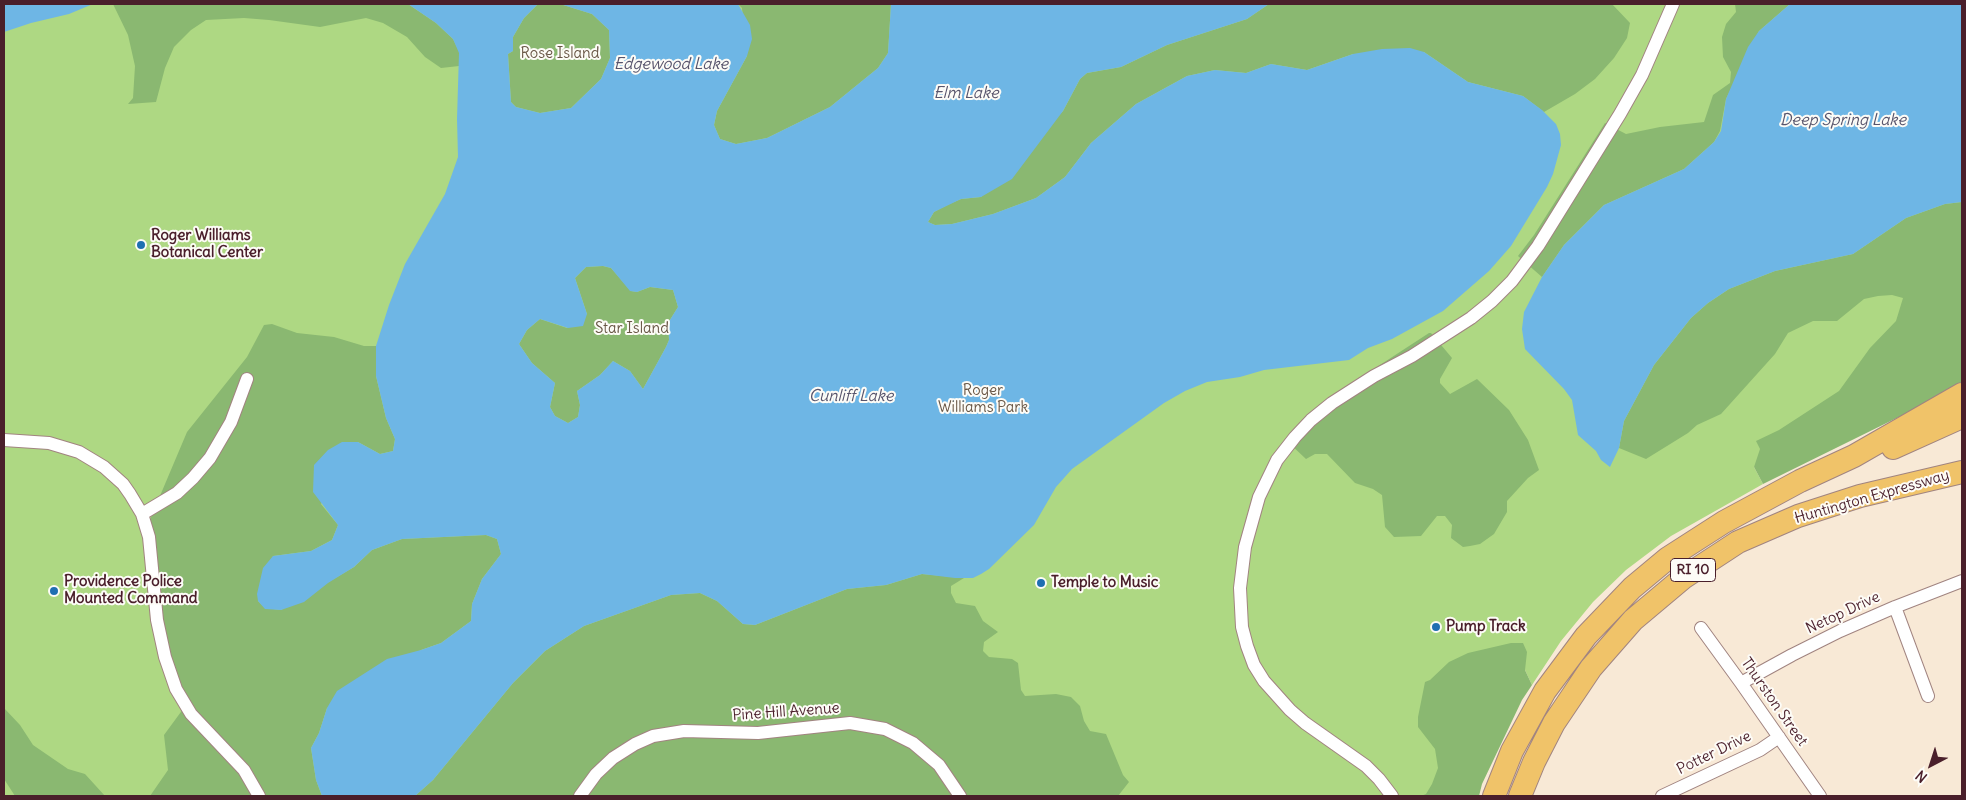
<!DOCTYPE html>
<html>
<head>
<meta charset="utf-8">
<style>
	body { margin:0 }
	#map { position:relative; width:1966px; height:800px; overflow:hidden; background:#f8e9d6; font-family:Delius,sans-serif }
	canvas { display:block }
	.frame { position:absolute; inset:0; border:5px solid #4a1f2b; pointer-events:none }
	.north { position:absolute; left:1906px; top:740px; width:50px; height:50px; -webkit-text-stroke:4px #fdfcf7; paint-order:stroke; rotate:220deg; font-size:14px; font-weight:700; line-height:20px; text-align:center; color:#4a1f2b }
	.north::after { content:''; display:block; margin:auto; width:18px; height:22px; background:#4a1f2b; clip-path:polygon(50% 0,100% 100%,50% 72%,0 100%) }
</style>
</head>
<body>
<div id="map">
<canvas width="1966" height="800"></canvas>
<div class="frame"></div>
<div class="north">N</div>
</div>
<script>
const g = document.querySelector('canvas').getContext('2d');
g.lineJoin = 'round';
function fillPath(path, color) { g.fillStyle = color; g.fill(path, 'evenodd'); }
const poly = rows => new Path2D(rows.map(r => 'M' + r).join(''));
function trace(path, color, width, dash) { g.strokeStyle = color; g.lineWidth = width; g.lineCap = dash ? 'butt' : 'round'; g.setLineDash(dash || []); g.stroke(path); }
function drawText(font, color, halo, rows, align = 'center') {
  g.font = font + ' Delius,sans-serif'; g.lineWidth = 4; g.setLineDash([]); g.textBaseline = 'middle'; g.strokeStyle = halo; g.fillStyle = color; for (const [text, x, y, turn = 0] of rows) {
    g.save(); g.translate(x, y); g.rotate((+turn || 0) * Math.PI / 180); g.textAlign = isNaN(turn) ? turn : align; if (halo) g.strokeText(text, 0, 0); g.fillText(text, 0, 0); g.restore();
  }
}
const green = poly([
	[4,4,1962,4,1962,343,1754,467,1763,484,1671,536,1626,570,1593,602,1561,641,1532,685,1525,670,1525,666,1454,796,4,796]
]);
const forest = poly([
	[113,4,408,4,436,23,453,39,460,53,459,66,441,68,425,57,407,37,383,23,366,18,320,27,269,20,244,18,206,20,191,30,174,47,165,68,156,102,128,104,133,98,135,66,128,35],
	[560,4,592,14,609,30,610,58,601,79,571,108,540,113,516,107,511,102,508,54,513,51,513,37,524,18,537,5],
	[738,4,891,4,888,53,878,68,830,107,767,138,736,144,720,139,714,125,717,111,747,56,742,8],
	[1269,4,1612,4,1630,23,1627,38,1614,58,1595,79,1575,94,1544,112,1523,96,1468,82,1424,52,1353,54,1307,70,1271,64,1246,73,1215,70,1187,76,1136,104,1091,143,1065,177,1036,198,993,214,952,224,935,225,928,222,934,212,947,205,961,199,981,197,1063,111,1080,79,1087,73,1121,67,1167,45,1247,19],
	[1735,4,1790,4,1759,31,1726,99,1720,131,1714,142,1684,169,1604,205,1564,245,1542,277,1518,256,1534,235,1605,123,1626,134,1660,127,1704,122,1713,95,1730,83,1731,72,1723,57,1722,37,1726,24,1736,12],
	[1962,202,1962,382,1915,409,1763,484,1754,467,1760,449,1756,441,1779,430,1839,391,1870,348,1896,321,1903,298,1892,295,1878,296,1864,299,1837,321,1813,321,1788,333,1775,354,1721,414,1697,425,1688,433,1646,459,1619,448,1624,421,1654,365,1691,318,1708,303,1729,289,1775,271,1853,254,1906,218,1945,204],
	[603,266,611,268,631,291,637,292,650,287,673,290,678,307,668,323,669,340,666,347,643,389,630,371,613,361,600,375,577,391,580,405,578,417,568,423,555,416,550,407,555,383,532,363,519,344,527,330,540,319,567,328,587,314,575,278,586,267],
	[272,324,297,333,334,337,364,346,376,346,376,376,386,418,395,439,393,451,380,454,358,442,321,504,338,525,332,540,311,551,273,556,258,601,265,608,281,610,354,567,372,550,402,539,486,535,497,539,501,554,482,579,472,604,471,621,441,643,421,650,327,708,319,733,311,748,316,780,322,796,150,796,168,770,164,735,186,705,175,686,146,529,187,432,247,357,264,325],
	[1429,333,1431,333,1452,358,1440,379,1440,383,1450,394,1477,379,1509,410,1528,440,1539,470,1528,478,1507,501,1507,512,1494,534,1480,544,1470,546,1463,547,1451,538,1452,525,1445,516,1437,516,1421,536,1394,537,1385,527,1382,495,1373,489,1355,483,1327,454,1315,454,1306,459,1288,442,1340,391],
	[922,574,964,578,951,586,951,593,956,603,975,606,983,621,998,632,984,642,983,651,989,657,1012,659,1018,663,1021,690,1025,696,1056,694,1071,697,1080,706,1084,721,1090,731,1106,734,1123,775,1129,782,1118,796,415,796,433,780,513,683,545,651,584,626,671,595,700,593,717,601,743,624,755,625,847,589,886,585],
	[1511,643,1523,643,1527,652,1525,670,1532,685,1522,700,1482,784,1479,796,1421,796,1426,794,1432,784,1438,768,1435,749,1418,727,1418,717,1425,682,1430,680,1449,662,1468,653],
	[4,708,20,725,33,745,68,769,85,774,105,796,15,796,4,779]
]);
const water = poly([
	[4,4,93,4,69,14,31,23,4,32],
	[408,4,738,4,750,25,752,39,747,56,717,111,714,125,720,139,736,144,767,138,830,107,878,68,888,53,891,4,1269,4,1247,19,1167,45,1121,67,1087,73,1080,79,1063,111,1012,179,981,197,961,199,934,212,928,222,935,225,952,224,993,214,1036,198,1065,177,1091,143,1136,104,1187,76,1215,70,1246,73,1271,64,1307,70,1353,54,1382,49,1410,48,1424,52,1468,82,1523,96,1542,110,1556,124,1560,134,1561,145,1553,174,1547,187,1511,246,1489,271,1443,311,1392,339,1368,348,1349,360,1264,370,1240,377,1207,382,1185,391,1164,403,1072,469,1056,487,1034,525,989,569,981,574,973,578,955,578,922,574,886,585,847,589,755,625,743,624,717,601,700,593,671,595,584,626,545,651,513,683,433,780,415,796,322,796,316,780,311,748,319,733,327,708,337,691,387,659,421,650,441,643,471,621,472,604,482,579,501,554,497,539,486,535,402,539,372,550,354,567,328,583,304,602,281,610,265,609,258,601,257,594,263,568,273,556,311,551,332,540,338,525,313,492,314,465,328,450,342,442,358,442,380,454,393,451,395,439,386,418,376,376,376,346,389,305,405,264,445,194,458,157,457,119,459,53,453,39,436,23],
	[560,4,592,14,609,30,610,58,601,79,571,108,540,113,516,107,511,102,508,54,513,51,513,37,524,18,537,5],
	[603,266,611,268,630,291,637,292,650,287,673,290,678,307,668,323,669,340,666,347,643,389,630,371,613,361,600,375,577,391,580,405,578,417,568,423,555,416,550,407,555,383,532,363,519,344,527,330,540,319,568,328,583,326,587,314,575,278,586,267],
	[1790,4,1962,4,1962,202,1945,204,1906,218,1853,254,1775,271,1729,289,1708,303,1691,318,1654,365,1624,421,1619,448,1610,467,1601,460,1596,451,1578,435,1572,400,1564,389,1525,349,1522,329,1524,312,1542,277,1564,245,1604,205,1684,169,1714,142,1721,131,1726,99,1748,47,1759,31]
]);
const minor = poly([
	[4,440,49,443,79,452,104,467,123,484,130,494,142,514,149,537,157,620,165,657,176,689,191,714,244,770,259,796],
	[142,514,177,493,193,478,210,458,231,422,247,379],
	[1895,607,1928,696],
	[1701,628,1741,683,1820,796],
	[1741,683,1792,655,1840,631,1895,607,1962,581],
	[580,796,596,774,613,758,635,744,653,736,684,731,758,733,850,723,885,729,913,743,939,765,960,796],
	[1392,796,1379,779,1366,766,1305,723,1290,710,1264,681,1254,665,1247,646,1242,627,1240,588,1245,547,1259,497,1277,460,1295,437,1311,420,1332,403,1374,376,1412,356,1471,318,1492,301,1512,281,1538,246,1620,114,1642,75,1673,4],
	[1662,796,1760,750,1779,737]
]);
const motorway = poly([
	[1893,448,1962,417],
	[1494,796,1512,751,1545,691,1586,636,1632,588,1668,558,1724,522,1800,481,1854,456,1962,394],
	[1520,796,1534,762,1554,723,1591,668,1633,620,1683,578,1738,542,1798,516,1860,496,1962,472]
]);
const markers = [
	[141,245,5,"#1f6fb2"],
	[1041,583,5,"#1f6fb2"],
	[54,591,5,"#1f6fb2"],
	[1436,627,5,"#1f6fb2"]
];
const shields = [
	[1693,570,45]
];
const shieldNames = [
	["RI 10",1693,570]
];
const parkNames = [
	["Rose Island",560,54],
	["Star Island",632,329],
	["Roger",983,391],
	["Williams Park",983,408]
];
const poiNames = [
	["Roger Williams",151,236],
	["Botanical Center",151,253],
	["Providence Police",64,582],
	["Mounted Command",64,599],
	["Temple to Music",1051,583],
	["Pump Track",1446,627]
];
const streetNames = [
	["Huntington Expressway",1872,497,-16],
	["Netop Drive",1843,613,-25],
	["Thurston Street",1774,702,55],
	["Pine Hill Avenue",786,712,-4],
	["Potter Drive",1714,753,-26]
];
const waterNames = [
	["Edgewood Lake",671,64],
	["Elm Lake",966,93],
	["Deep Spring Lake",1843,120],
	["Cunliff Lake",851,396]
];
fillPath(green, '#aed883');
fillPath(forest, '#8ab871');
fillPath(water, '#6eb6e5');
trace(minor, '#a18480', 14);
trace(motorway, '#a18480', 24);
trace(minor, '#fff', 12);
trace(motorway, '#f0c369', 22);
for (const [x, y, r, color] of markers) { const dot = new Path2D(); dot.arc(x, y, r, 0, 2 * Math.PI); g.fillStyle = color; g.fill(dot); trace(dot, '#fdfcf7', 2); }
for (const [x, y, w] of shields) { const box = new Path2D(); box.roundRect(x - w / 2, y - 11.5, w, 23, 4); g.fillStyle = '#fdfcf7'; g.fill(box); trace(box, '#4a1f2b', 1); }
drawText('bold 14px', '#4a1f2b', null, shieldNames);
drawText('15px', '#685645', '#fdfcf7', parkNames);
drawText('bold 15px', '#4a1f2b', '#fdfcf7', poiNames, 'left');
drawText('15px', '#4a1f2b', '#fdfcf7', streetNames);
drawText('italic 16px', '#57546c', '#fdfcf7', waterNames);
</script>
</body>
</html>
